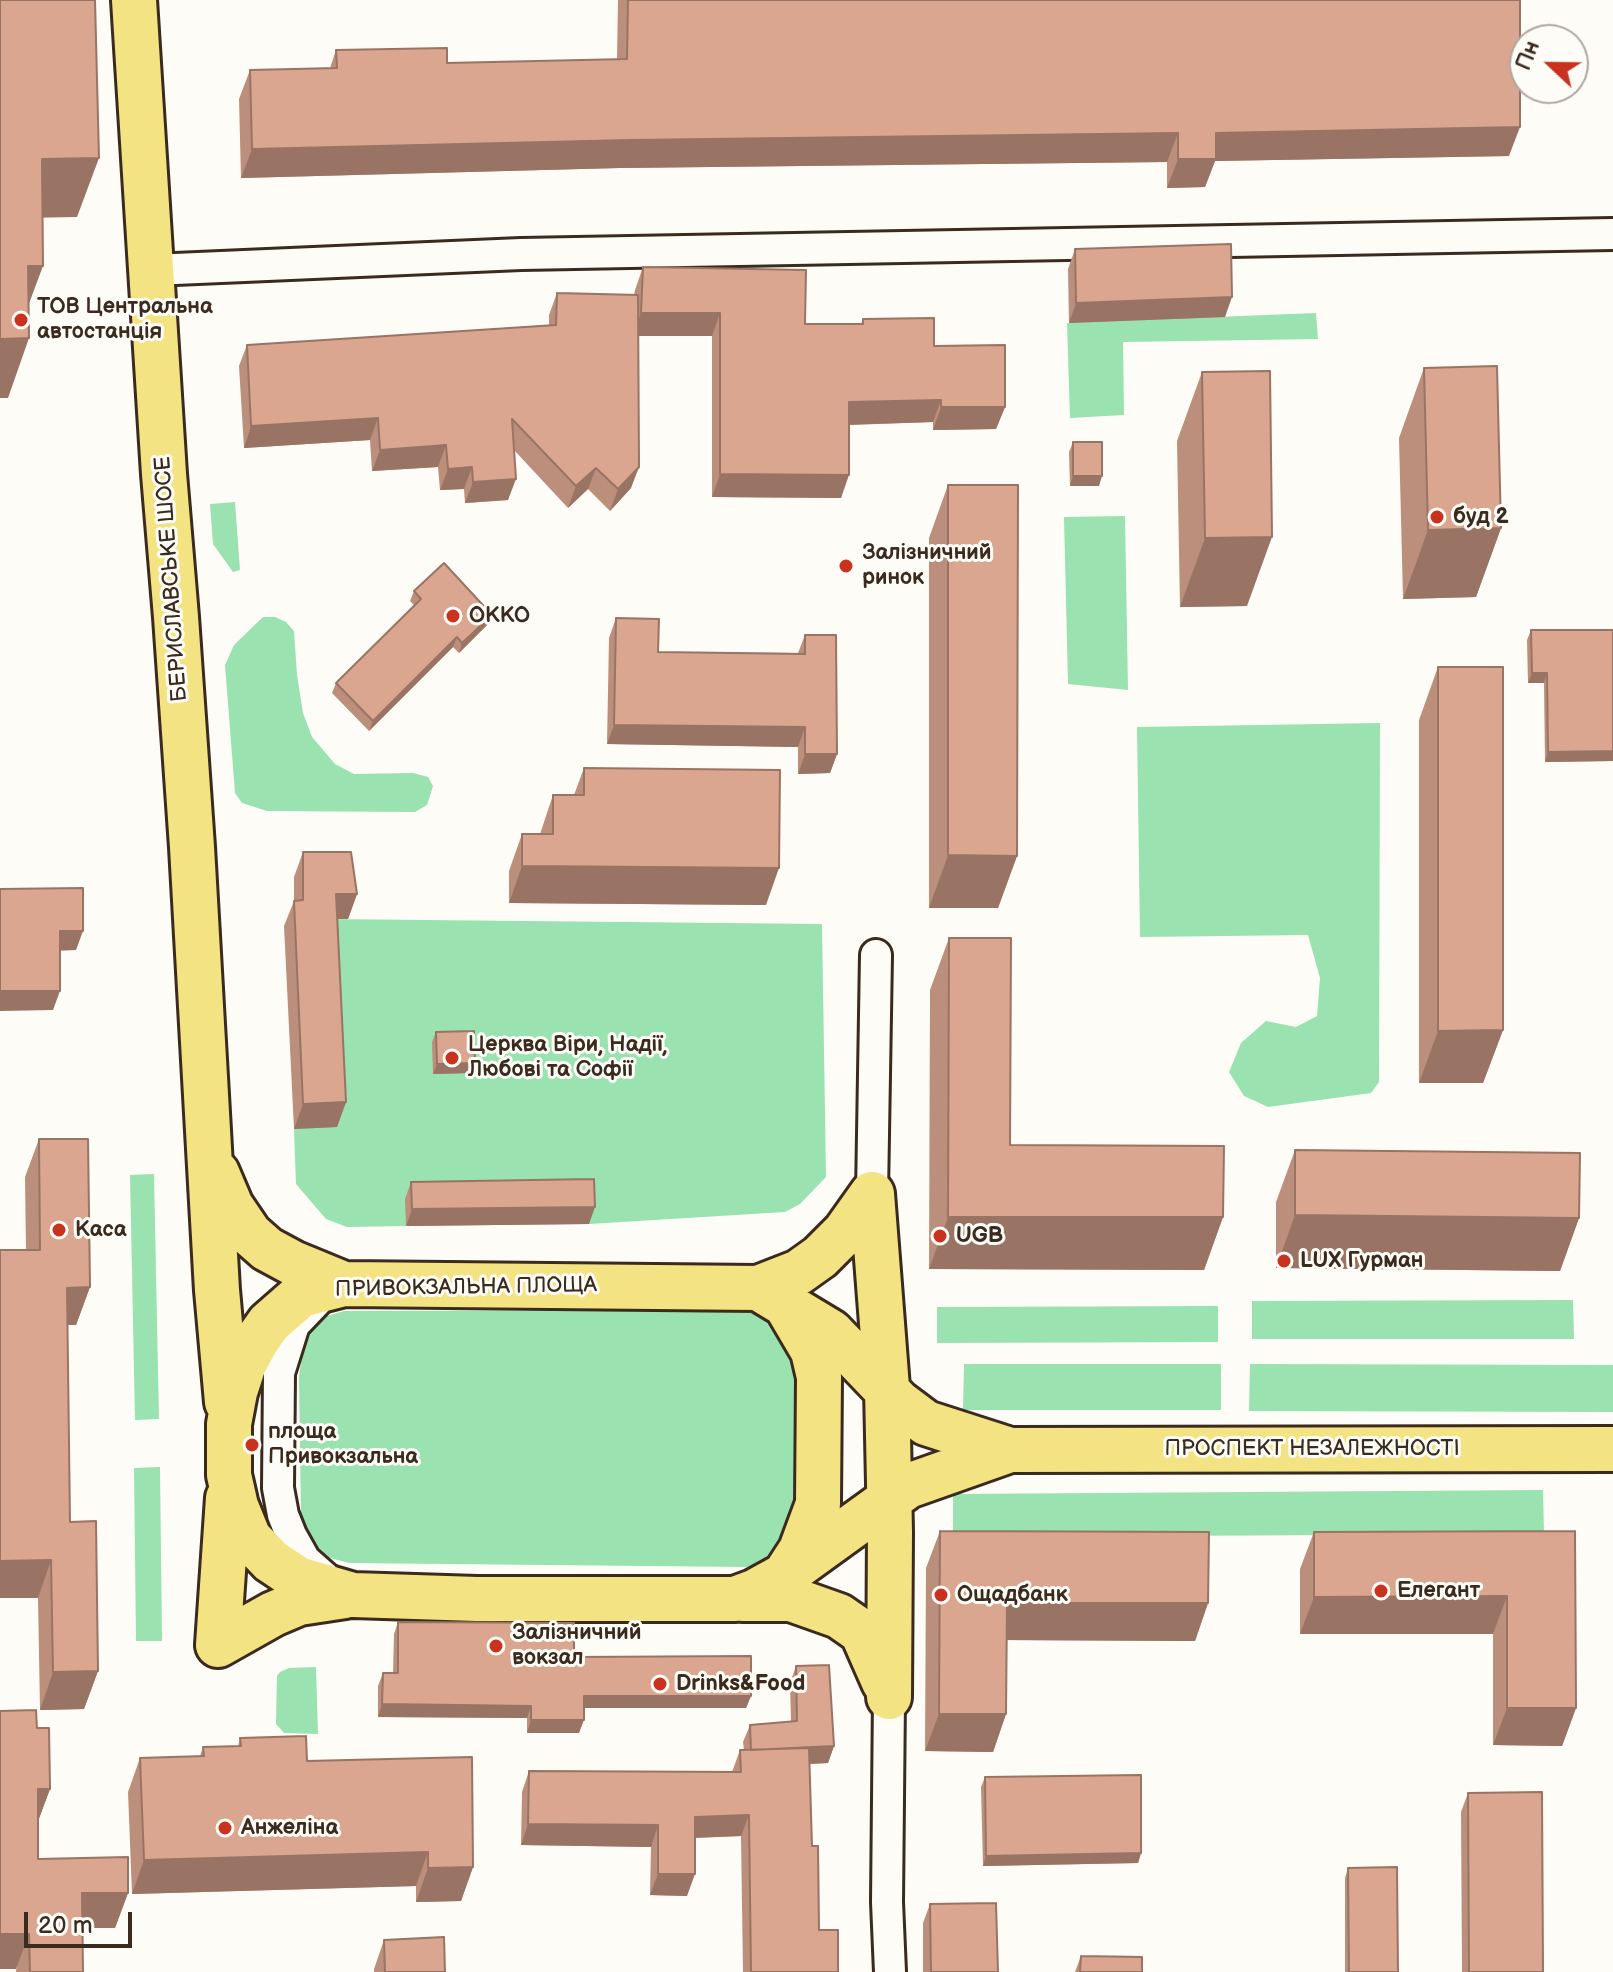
<!DOCTYPE html>
<html>
<head>
<meta charset="utf-8">
<style>
	body { margin:0 }
	#map { position:relative; width:1613px; height:1972px; overflow:hidden; background:#fdfcf7; font-family:"Balsamiq Sans",sans-serif }
	canvas { display:block }
	.north { position:absolute; left:1509px; top:24px; width:80px; height:80px; box-sizing:border-box; background:#fdfcf7; border:2px solid #afa8a0; border-radius:50%; rotate:292deg; font-size:22px; font-weight:700; line-height:32px; text-align:center; color:#3b2a1e }
	.north::after { content:''; display:block; margin:auto; width:28px; height:36px; background:#c8321e; clip-path:polygon(50% 0,100% 100%,50% 72%,0 100%) }
	.scale { position:absolute; left:24px; top:1912px; width:108px; height:36px; box-sizing:border-box; border:4px solid #3b2a1e; border-top:0; padding-left:10px; font-size:24px; line-height:28px; white-space:nowrap; color:#3b2a1e; -webkit-text-stroke:6px #fdfcf7; paint-order:stroke }
</style>
</head>
<body>
<div id="map">
<canvas width="1613" height="1972"></canvas>
<div class="north">Пн</div>
<div class="scale">20 m</div>
</div>
<script>
const g = document.querySelector('canvas').getContext('2d');
g.lineJoin = 'round';
function fillPath(path, color) { g.fillStyle = color; g.fill(path, 'evenodd'); }
const poly = rows => new Path2D(rows.map(r => 'M' + r).join(''));
function trace(path, color, width, dash) { g.strokeStyle = color; g.lineWidth = width; g.lineCap = dash ? 'butt' : 'round'; g.setLineDash(dash || []); g.stroke(path); }
function drawText(font, color, halo, rows, align = 'center') {
  g.font = font + ' "Balsamiq Sans",sans-serif'; g.lineWidth = 6; g.setLineDash([]); g.textBaseline = 'middle'; g.strokeStyle = halo; g.fillStyle = color; for (const [text, x, y, turn = 0] of rows) {
    g.save(); g.translate(x, y); g.rotate((+turn || 0) * Math.PI / 180); g.textAlign = isNaN(turn) ? turn : align; if (halo) g.strokeText(text, 0, 0); g.fillText(text, 0, 0); g.restore();
  }
}
const green = poly([
	[1316,313,1318,339,1123,342,1124,415,1070,418,1067,323],
	[235,502,240,570,233,572,213,544,210,504],
	[1125,516,1128,690,1068,684,1064,517],
	[263,617,275,617,286,622,294,631,297,675,303,713,312,737,335,764,354,774,413,773,428,777,433,786,427,805,415,812,267,811,242,803,235,793,225,665,234,645],
	[1380,723,1379,1082,1371,1093,1268,1107,1244,1096,1229,1072,1241,1043,1266,1021,1296,1027,1317,1016,1320,978,1308,935,1140,937,1137,727],
	[327,919,822,924,826,1177,800,1204,785,1212,589,1224,588,1197,406,1199,406,1226,347,1227,326,1219,296,1184,294,1129,337,1126],
	[154,1174,159,1419,135,1420,130,1175],
	[1573,1300,1574,1339,1252,1339,1252,1301],
	[1218,1306,1218,1342,937,1343,937,1307],
	[747,1310,768,1317,801,1368,801,1505,782,1546,767,1560,747,1567,349,1563,330,1558,317,1549,308,1536,301,1517,299,1377,302,1354,310,1333,324,1317,344,1311],
	[964,1364,1221,1364,1221,1410,963,1410],
	[1250,1364,1613,1365,1613,1412,1249,1411],
	[160,1467,162,1641,136,1641,134,1468],
	[1543,1490,1544,1534,953,1537,953,1494],
	[316,1667,318,1734,284,1733,276,1724,277,1676,280,1672,289,1668]
]);
const minor = poly([
	[152,270,521,254,1613,234],
	[872,1194,876,955],
	[316,1302,294,1325,279,1373,278,1488,283,1515,291,1535,305,1560,330,1582],
	[889,1697,887,1902,890,1972]
]);
const primary = poly([
	[134,0,164,474,176,617,192,847,217,1290,227,1402],
	[217,1173,231,1206,250,1234,267,1249,293,1263,344,1284],
	[872,1194,887,1388,890,1532,889,1697],
	[758,1288,799,1272,820,1257,845,1232,872,1194],
	[786,1305,813,1351,819,1377,818,1504,801,1550,788,1570],
	[1010,1450,926,1423,898,1402,831,1332,758,1288,344,1284,301,1295,269,1323,257,1340,244,1364,235,1392,229,1424,229,1475,236,1506,249,1538,271,1561,298,1579,353,1595,477,1599,735,1599,754,1592,785,1575,908,1486,1010,1450,1613,1449],
	[742,1599,791,1599,839,1616,862,1632,884,1682],
	[218,1645,228,1498],
	[218,1645,273,1614,299,1603,345,1596]
]);
const wall = poly([
	[618,0,1520,0,1509,156,1215,161,1205,187,1167,188,1167,162,619,168,241,178,239,99,250,70,330,68,336,50,447,63,617,59],
	[1075,249,1225,317,1069,323,1068,269],
	[643,267,805,324,861,324,863,319,934,346,1005,407,996,429,933,430,933,422,849,425,841,498,712,497,712,336,639,336,631,488,610,511,588,489,568,508,514,450,508,500,465,503,464,489,440,490,438,467,372,471,370,440,244,448,239,366,247,345,549,325,549,315,557,293,634,295,635,290],
	[1424,368,1501,528,1476,597,1403,599,1399,438],
	[1202,372,1247,606,1180,607,1177,441],
	[1073,442,1099,486,1070,486,1069,452],
	[948,485,1017,856,998,908,929,908,929,538],
	[414,591,492,615,488,624,459,653,453,647,369,731,332,693,336,683,414,605,410,601],
	[616,618,658,652,798,653,805,635,837,754,830,773,798,774,798,747,607,744,609,638],
	[1531,630,1613,630,1613,761,1545,762,1544,683,1528,683,1527,640],
	[1438,667,1503,1030,1483,1083,1419,1083,1419,720],
	[584,768,766,905,509,903,509,871,522,834,540,834,553,795,574,795],
	[303,852,357,894,348,919,338,919,346,1102,337,1127,294,1129,284,926,294,901,294,877],
	[949,938,1010,1145,1223,1217,1204,1270,929,1269,930,990],
	[436,1032,475,1063,471,1073,433,1074,432,1042],
	[39,1139,90,1287,76,1325,67,1325,70,1522,98,1671,84,1709,40,1710,38,1598,0,1598,0,1250,26,1250,25,1177],
	[1295,1150,1579,1218,1560,1271,1276,1268,1276,1202],
	[411,1182,589,1224,406,1226,405,1199],
	[940,1531,1208,1603,1195,1641,1007,1640,1006,1714,993,1752,925,1751,926,1568],
	[1575,1531,1576,1708,1562,1746,1493,1745,1493,1634,1300,1634,1300,1569,1314,1532],
	[398,1622,574,1657,751,1696,746,1708,584,1708,579,1733,527,1733,527,1718,378,1717,378,1686,383,1673,393,1673,394,1634],
	[796,1666,834,1746,828,1763,809,1764,812,1846,819,1930,838,1972,743,1972,741,1836,695,1838,687,1896,650,1895,651,1847,521,1845,522,1792,529,1771,732,1772,740,1750,744,1750,743,1742,750,1725,791,1722,790,1683],
	[37,1728,50,1789,38,1821,38,1859,128,1893,115,1928,82,1928,83,1972,16,1972],
	[240,1738,307,1761,473,1867,461,1901,416,1902,416,1886,132,1894,128,1792,140,1758,200,1756,203,1747,238,1746],
	[985,1777,1141,1853,1138,1863,983,1866,981,1787],
	[1468,1793,1543,1972,1462,1972,1461,1812],
	[1348,1868,1398,1972,1345,1972,1345,1878],
	[930,1904,998,1972,923,1972,923,1923],
	[384,1940,445,1972,374,1972,374,1969],
	[1081,1956,1142,1972,1075,1972]
]);
const shadedWall = poly([
	[1520,127,1509,156,1215,161,1205,187,1167,188,1178,159,1216,133],
	[1178,133,1167,162,619,168,241,178,252,149,630,140],
	[99,158,77,217,20,218,42,159],
	[28,266,43,266,21,325],
	[1232,297,1225,317,1069,323,1076,303],
	[641,313,720,313,712,336,632,336],
	[29,338,8,398,0,398,0,339],
	[941,400,933,422,841,425,849,402],
	[941,407,1005,407,996,429,933,430],
	[378,418,370,440,244,448,251,426],
	[446,445,438,467,372,471,380,450],
	[472,467,464,489,440,490,448,469],
	[639,467,631,488,610,511,618,489],
	[596,468,588,489,568,508,576,486],
	[720,474,849,475,841,498,712,497],
	[1073,476,1102,476,1099,486,1070,486],
	[516,479,508,500,465,503,473,482],
	[1501,528,1476,597,1403,599,1428,530],
	[1272,537,1247,606,1180,607,1205,538],
	[492,615,488,624,459,653,462,643],
	[457,637,453,647,369,731,373,721],
	[1532,673,1547,673,1544,683,1528,683],
	[614,725,805,727,798,747,607,744],
	[1613,751,1613,761,1545,762,1548,752],
	[805,754,837,754,830,773,798,774],
	[948,855,1017,856,998,908,929,908],
	[522,866,779,868,766,905,509,903],
	[336,894,357,894,348,919,327,919],
	[60,931,83,931,76,950,53,951],
	[0,991,60,991,53,1010,0,1011],
	[1503,1030,1483,1083,1419,1083,1438,1031],
	[475,1063,471,1073,433,1074,437,1064],
	[346,1102,337,1127,294,1129,303,1104],
	[595,1207,589,1224,406,1226,412,1209],
	[1295,1215,1579,1218,1560,1271,1276,1268],
	[948,1217,1223,1217,1204,1270,929,1269],
	[90,1287,76,1325,53,1325,67,1288],
	[51,1560,38,1598,0,1598,0,1561],
	[1507,1596,1493,1634,1300,1634,1314,1597],
	[1007,1603,1208,1603,1195,1641,993,1640],
	[98,1671,84,1709,40,1710,53,1672],
	[584,1696,751,1696,746,1708,579,1708],
	[382,1704,531,1706,527,1718,378,1717],
	[1507,1708,1576,1708,1562,1746,1493,1745],
	[939,1714,1006,1714,993,1752,925,1751],
	[531,1720,584,1720,579,1733,527,1733],
	[834,1746,828,1763,745,1767,751,1750],
	[38,1789,50,1789,37,1824],
	[749,1815,741,1836,688,1838,695,1817],
	[528,1824,658,1825,651,1847,521,1845],
	[428,1852,416,1886,132,1894,144,1860],
	[1141,1853,1138,1863,983,1866,986,1856],
	[473,1867,461,1901,416,1902,428,1868],
	[658,1874,695,1874,687,1896,650,1895],
	[82,1893,128,1893,115,1928,69,1928],
	[0,1934,29,1934,16,1969,0,1969]
]);
const building = poly([
	[0,0,95,0,99,158,42,159,43,266,28,266,29,338,0,339,0,0],
	[628,0,1520,0,1520,127,1216,133,1216,159,1178,159,1178,133,630,140,252,149,250,70,337,68,336,50,447,48,447,63,627,59,628,0],
	[1231,244,1232,297,1076,303,1075,249,1231,244],
	[643,267,806,270,805,324,863,324,863,319,934,318,934,346,1005,345,1005,407,941,407,941,400,849,402,849,475,720,474,720,313,641,313,643,267],
	[557,293,638,295,639,467,618,489,596,468,576,486,512,419,516,479,473,482,472,467,448,469,446,445,380,450,378,418,251,426,247,345,556,325,557,293],
	[1497,366,1501,528,1428,530,1424,368,1497,366],
	[1270,371,1272,537,1205,538,1202,372,1270,371],
	[1073,442,1102,442,1102,476,1073,476,1073,442],
	[948,485,1018,485,1017,856,948,855,948,485],
	[444,563,492,615,462,643,457,637,373,721,336,683,421,599,414,591,444,563],
	[616,618,659,619,658,652,805,654,805,635,836,635,837,754,805,754,805,727,614,725,616,618],
	[1531,630,1613,630,1613,751,1548,752,1547,673,1532,673,1531,630],
	[1438,667,1503,667,1503,1030,1438,1031,1438,667],
	[584,768,780,770,779,868,522,866,522,834,553,834,553,795,584,795,584,768],
	[303,852,351,852,357,894,336,894,346,1102,303,1104,294,901,303,900,303,852],
	[83,888,83,931,60,931,60,991,0,991,0,889,83,888],
	[949,938,1011,938,1010,1145,1224,1146,1223,1217,948,1217,949,938],
	[474,1031,475,1063,437,1064,436,1032,474,1031],
	[39,1139,88,1139,90,1287,67,1288,70,1522,96,1521,98,1671,53,1672,51,1560,0,1561,0,1250,40,1250,39,1139],
	[1295,1150,1580,1153,1579,1218,1295,1215,1295,1150],
	[594,1179,595,1207,412,1209,411,1182,594,1179],
	[940,1531,1209,1532,1208,1603,1007,1603,1006,1714,939,1714,940,1531],
	[1575,1531,1576,1708,1507,1708,1507,1596,1314,1597,1314,1532,1575,1531],
	[398,1622,574,1623,574,1657,751,1656,751,1696,584,1696,584,1720,531,1720,531,1706,382,1704,383,1673,398,1673,398,1622],
	[829,1665,834,1746,751,1750,750,1725,797,1721,796,1666,829,1665],
	[36,1710,37,1728,49,1728,50,1789,38,1789,38,1859,128,1857,128,1893,82,1893,83,1972,30,1972,29,1934,0,1934,0,1711,36,1710],
	[306,1736,307,1761,472,1757,473,1867,428,1868,428,1852,144,1860,140,1758,204,1756,203,1747,241,1746,240,1738,306,1736],
	[809,1748,812,1846,818,1846,819,1930,838,1930,838,1972,751,1972,749,1815,695,1817,695,1874,658,1874,658,1825,528,1824,529,1771,741,1772,740,1750,809,1748],
	[1141,1775,1141,1853,986,1856,985,1777,1141,1775],
	[1542,1792,1543,1972,1469,1972,1468,1793,1542,1792],
	[1397,1867,1398,1972,1349,1972,1348,1868,1397,1867],
	[996,1903,998,1972,931,1972,930,1904,996,1903],
	[444,1937,445,1972,385,1972,384,1940,444,1937],
	[1081,1956,1142,1957,1142,1972,1080,1972,1081,1956]
]);
const markers = [
	[21,320,8,"#c8321e"],
	[1437,517,8,"#c8321e"],
	[846,566,8,"#c8321e"],
	[453,616,8,"#c8321e"],
	[452,1058,8,"#c8321e"],
	[59,1230,8,"#c8321e"],
	[940,1236,8,"#c8321e"],
	[1284,1261,8,"#c8321e"],
	[252,1445,8,"#c8321e"],
	[1381,1591,8,"#c8321e"],
	[941,1595,8,"#c8321e"],
	[496,1646,8,"#c8321e"],
	[660,1684,8,"#c8321e"],
	[225,1828,8,"#c8321e"]
];
const poiNames = [
	["ТОВ Центральна",37,307],
	["автостанція",37,332],
	["буд 2",1453,517],
	["Залізничний",862,553],
	["ринок",862,578],
	["ОККО",469,616],
	["Церква Віри, Надії,",468,1045],
	["Любові та Софії",468,1070],
	["Каса",75,1230],
	["UGB",956,1236],
	["LUX Гурман",1300,1261],
	["площа",268,1432],
	["Привокзальна",268,1457],
	["Елегант",1397,1591],
	["Ощадбанк",957,1595],
	["Залізничний",512,1633],
	["вокзал",512,1658],
	["Drinks&Food",676,1684],
	["Анжеліна",241,1828]
];
const streetNames = [
	["БЕРИСЛАВСЬКЕ ШОСЕ",172,579,-94],
	["ПРИВОКЗАЛЬНА ПЛОЩА",466,1288,-1],
	["ПРОСПЕКТ НЕЗАЛЕЖНОСТІ",1312,1449]
];
fillPath(green, '#9ae2b0');
trace(minor, '#3b2a1e', 36);
trace(primary, '#3b2a1e', 50);
trace(minor, '#fdfcf7', 30);
trace(primary, '#f4e382', 44);
fillPath(wall, '#bb8f7b');
fillPath(shadedWall, '#997464');
fillPath(building, '#daa68f');
trace(building, '#997464', 2);
for (const [x, y, r, color] of markers) { const dot = new Path2D(); dot.arc(x, y, r, 0, 2 * Math.PI); g.fillStyle = color; g.fill(dot); trace(dot, '#fdfcf7', 3); }
drawText('bold 22px', '#3b2a1e', '#fdfcf7', poiNames, 'left');
drawText('22px', '#3b2a1e', '#fdfcf7', streetNames);
</script>
</body>
</html>
